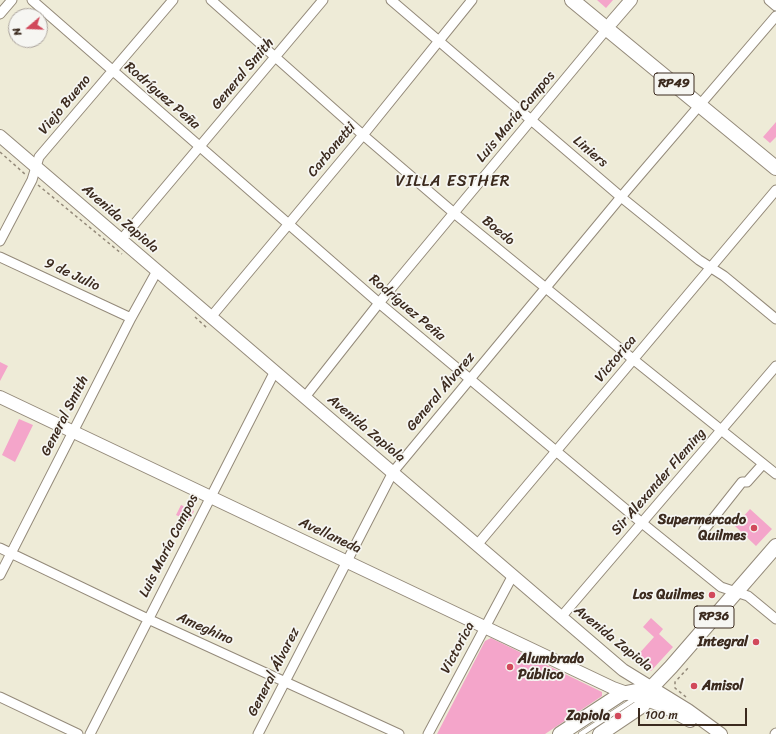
<!DOCTYPE html>
<html>
<head>
<meta charset="utf-8">
<style>
	body { margin:0 }
	#map { position:relative; width:776px; height:734px; overflow:hidden; background:#eeebd7; font-family:Sriracha,sans-serif }
	canvas { display:block }
	.north { position:absolute; left:8px; top:8px; width:40px; height:40px; box-sizing:border-box; background:#f6f6f2; border:1px solid #aba49d; border-radius:50%; rotate:251deg; font-size:11px; font-weight:700; line-height:16px; text-align:center; color:#3b2a1e }
	.north::after { content:''; display:block; margin:auto; width:14px; height:18px; background:#d1495b; clip-path:polygon(50% 0,100% 100%,50% 72%,0 100%) }
	.scale { position:absolute; left:638px; top:708px; width:109px; height:18px; box-sizing:border-box; border:2px solid #3b2a1e; border-top:0; padding-left:5px; font-size:12px; line-height:14px; white-space:nowrap; color:#3b2a1e; -webkit-text-stroke:3px #f6f6f2; paint-order:stroke }
</style>
</head>
<body>
<div id="map">
<canvas width="776" height="734"></canvas>
<div class="north">N</div>
<div class="scale">100 m</div>
</div>
<script>
const g = document.querySelector('canvas').getContext('2d');
g.lineJoin = 'round';
function fillPath(path, color) { g.fillStyle = color; g.fill(path, 'evenodd'); }
const poly = rows => new Path2D(rows.map(r => 'M' + r).join(''));
function trace(path, color, width, dash) { g.strokeStyle = color; g.lineWidth = width; g.lineCap = dash ? 'butt' : 'round'; g.setLineDash(dash || []); g.stroke(path); }
function drawText(font, color, halo, rows, align = 'center') {
  g.font = font + ' Sriracha,sans-serif'; g.lineWidth = 3.5; g.setLineDash([]); g.textBaseline = 'middle'; g.strokeStyle = halo; g.fillStyle = color; for (const [text, x, y, turn = 0] of rows) {
    g.save(); g.translate(x, y); g.rotate((+turn || 0) * Math.PI / 180); g.textAlign = isNaN(turn) ? turn : align; if (halo) g.strokeText(text, 0, 0); g.fillText(text, 0, 0); g.restore();
  }
}
const building = poly([
	[597,0,613,0,606,8],
	[776,122,776,137,770,143,763,137],
	[0,362,8,366,0,381],
	[19,419,33,425,15,462,2,455],
	[181,505,194,511,189,521,176,515],
	[750,509,772,529,756,546,735,526],
	[651,618,663,629,659,634,673,647,651,671,636,657,654,637,643,627],
	[491,638,602,692,602,696,545,734,437,734,485,641]
]);
const path = poly([
	[0,152,26,175],
	[38,185,122,254],
	[195,317,207,328],
	[686,697,675,688,675,682,688,668]
]);
const lane = poly([
	[581,734,636,698]
]);
const street = poly([
	[32,0,379,303,642,523,721,587,748,596,776,619],
	[211,0,363,135,454,213,634,360,776,474],
	[391,0,621,197,699,260,724,276,776,319],
	[769,0,776,6],
	[0,14,12,0],
	[121,240,323,0],
	[0,241,32,180,39,157,173,0],
	[0,257,131,318],
	[211,317,363,135,472,0],
	[305,397,379,303,610,25],
	[704,530,742,482,747,482,763,464],
	[477,545,776,190],
	[0,548,148,619,399,734],
	[0,575,131,318,157,271],
	[562,616,776,366],
	[0,697,78,734],
	[90,734,275,371],
	[258,734,393,472,621,197,776,16],
	[428,734,513,575],
	[775,734,776,733]
]);
const secondary = poly([
	[612,22,631,0],
	[0,136,623,670,688,710,721,734],
	[0,397,613,688,663,706,690,721]
]);
const primary = poly([
	[572,0,776,168],
	[560,734,621,694,651,688],
	[600,734,643,705,647,700,651,688,671,667,776,546]
]);
const markers = [
	[754,528,4,"#d1495b"],
	[712,595,4,"#d1495b"],
	[756,642,4,"#d1495b"],
	[510,667,4,"#d1495b"],
	[694,686,4,"#d1495b"],
	[618,716,4,"#d1495b"]
];
const shields = [
	[674,84,40],
	[714,617,40]
];
const shieldNames = [
	["RP49",674,84],
	["RP36",714,617]
];
const streetNames = [
	["General Smith",243,74,-50],
	["Rodríguez Peña",162,96,41],
	["Viejo Bueno",65,105,-50],
	["Luis María Campos",516,117,-50],
	["Carbonetti",332,150,-50],
	["Liniers",590,152,40],
	["Avenida Zapiola",120,219,41],
	["Boedo",498,231,40],
	["9 de Julio",72,275,25],
	["Rodríguez Peña",407,308,40],
	["Victorica",616,359,-50],
	["General Álvarez",441,392,-50],
	["General Smith",65,416,-63],
	["Avenida Zapiola",366,429,40],
	["Sir Alexander Fleming",659,482,-49],
	["Avellaneda",330,536,25],
	["Luis María Campos",169,546,-63],
	["Ameghino",205,629,24],
	["Avenida Zapiola",613,639,39],
	["Victorica",458,648,-62],
	["General Álvarez",274,672,-63]
];
const poiNames = [
	["Supermercado",746,520],
	["Quilmes",746,536],
	["Los Quilmes",704,595],
	["Integral",748,642],
	["Alumbrado",518,659,"left"],
	["Público",518,675,"left"],
	["Amisol",702,686,"left"],
	["Zapiola",610,716]
];
const quarterNames = [
	["VILLA ESTHER",453,182]
];
fillPath(building, '#f4a5ca');
trace(lane, '#948a7a', 6);
trace(street, '#948a7a', 11);
trace(secondary, '#948a7a', 14);
trace(primary, '#948a7a', 16);
trace(path, '#948a7a', 1.5, [3, 3]);
trace(lane, '#fff', 4.5);
trace(street, '#fff', 9);
trace(secondary, '#fff', 12);
trace(primary, '#fff', 14);
for (const [x, y, r, color] of markers) { const dot = new Path2D(); dot.arc(x, y, r, 0, 2 * Math.PI); g.fillStyle = color; g.fill(dot); trace(dot, '#f6f6f2', 1.5); }
for (const [x, y, w] of shields) { const box = new Path2D(); box.roundRect(x - w / 2, y - 11, w, 22, 3); g.fillStyle = '#f6f6f2'; g.fill(box); trace(box, '#3b2a1e', 1); }
drawText('bold 13px', '#3b2a1e', null, shieldNames);
drawText('14px', '#3b2a1e', '#f6f6f2', streetNames);
drawText('bold 14px', '#3b2a1e', '#f6f6f2', poiNames, 'right');
g.letterSpacing = '1px';
drawText('16px', '#3b2a1e', '#f6f6f2', quarterNames);
g.letterSpacing = '0px';
</script>
</body>
</html>
